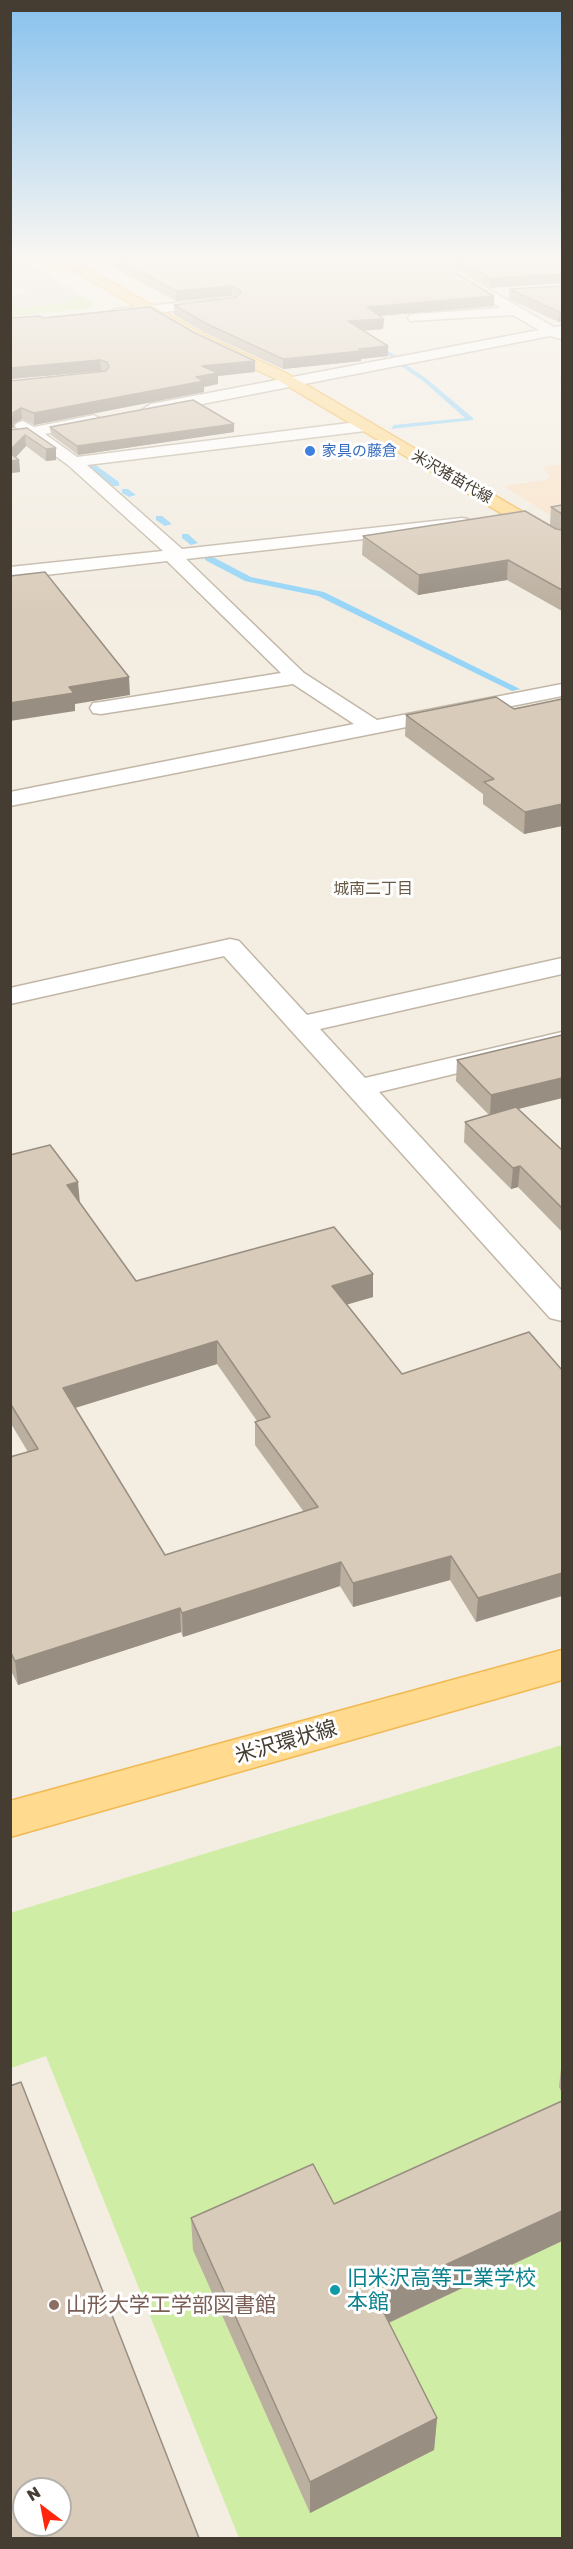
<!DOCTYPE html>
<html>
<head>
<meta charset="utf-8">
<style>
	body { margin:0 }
	#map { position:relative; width:573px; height:2549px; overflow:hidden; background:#f3ede2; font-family:"Golos Text",sans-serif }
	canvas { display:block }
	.frame { position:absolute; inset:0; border:12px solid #453d32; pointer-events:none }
	.north { position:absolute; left:12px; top:2477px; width:60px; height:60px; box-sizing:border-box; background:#fff; border:2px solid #b5b1ad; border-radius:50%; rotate:328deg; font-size:16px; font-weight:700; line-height:24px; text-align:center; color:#453d32 }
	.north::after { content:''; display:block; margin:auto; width:21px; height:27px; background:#ff260d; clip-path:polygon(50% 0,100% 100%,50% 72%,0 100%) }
</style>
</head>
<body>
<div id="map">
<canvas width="573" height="2549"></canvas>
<div class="frame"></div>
<div class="north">N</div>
</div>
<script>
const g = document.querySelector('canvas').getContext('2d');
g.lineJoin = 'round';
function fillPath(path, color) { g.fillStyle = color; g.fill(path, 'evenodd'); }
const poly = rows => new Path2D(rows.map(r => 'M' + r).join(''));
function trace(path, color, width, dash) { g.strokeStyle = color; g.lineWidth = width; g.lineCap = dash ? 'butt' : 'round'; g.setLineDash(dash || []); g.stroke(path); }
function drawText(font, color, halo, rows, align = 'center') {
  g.font = font + ' "Golos Text","Noto Sans JP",sans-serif'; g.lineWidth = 6; g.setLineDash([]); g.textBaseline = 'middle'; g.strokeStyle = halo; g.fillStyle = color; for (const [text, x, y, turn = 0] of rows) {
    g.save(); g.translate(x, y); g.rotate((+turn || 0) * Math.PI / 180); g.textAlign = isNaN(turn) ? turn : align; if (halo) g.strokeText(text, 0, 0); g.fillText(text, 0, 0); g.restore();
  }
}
const commercial = poly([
	[562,464,562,523,504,486,546,480,550,477,543,467]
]);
const green = poly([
	[80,295,92,302,92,307,86,309,11,316,11,308,52,305],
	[562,1745,562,2538,239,2538,46,2056,11,2068,10,1913]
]);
const parking = poly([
	[11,257,19,257,80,295,52,305,11,308,11,296,26,291,11,282]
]);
const stream = poly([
	[368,343,372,343,397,356,392,357,368,345,368,343],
	[401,364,405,364,427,379,473,418,473,420,391,429,394,425,465,418,423,381,401,366,401,364],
	[102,459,105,463,94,464,119,482,119,486,113,486,83,463,102,459],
	[122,489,128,489,136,495,129,497,122,493,122,489],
	[156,516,162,516,172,524,165,526,156,520,156,516],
	[182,534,188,534,198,543,191,545,182,538,182,534],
	[205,556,211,556,251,577,324,592,520,689,512,691,318,596,245,581,205,560,205,556]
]);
const minor = poly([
	[417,257,433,257,554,327,562,326,562,339,550,336,151,414,143,409,151,404,539,330,513,315,410,321,408,318,410,315,415,314,501,308,417,257],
	[218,299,225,303,223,306,115,317,108,313,115,309,218,299],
	[94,415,102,420,99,423,45,434,77,457,365,421,371,423,373,426,365,431,87,465,182,549,462,518,468,519,471,523,468,527,462,528,186,559,304,673,377,720,562,684,562,696,10,806,10,792,354,724,293,684,101,714,93,713,90,708,93,703,101,702,281,673,167,561,10,579,10,567,163,551,68,465,29,437,10,441,10,431,18,430,15,426,17,423,23,421,34,427,94,415],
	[230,939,239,941,307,1015,562,958,562,974,320,1029,365,1078,562,1032,562,1048,379,1092,562,1291,562,1321,550,1318,224,956,10,1004,10,988,230,939]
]);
const major = poly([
	[51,257,67,257,206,336,286,373,562,535,562,547,556,546,276,379,196,342,51,257],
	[562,1650,562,1680,10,1837,10,1801,562,1650]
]);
const wall = poly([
	[105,257,429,257,494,306,379,316,384,319,383,329,362,330,388,356,361,359,361,361,283,369,207,334,174,315,174,305,235,298,232,296,176,301,115,268,115,263],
	[438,257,562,257,490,288],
	[562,286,562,322,558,322,509,299,509,289],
	[10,318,43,318,255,372,218,376,218,384,204,387,204,392,34,425,22,419,14,424,14,428,10,429,10,381,103,371,101,371,10,379],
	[234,424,234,432,78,455,51,435,50,427],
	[27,428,56,460,46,461,26,446,16,457,19,460,20,472,10,473,10,430],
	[562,505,562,611,507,580,418,595,362,555,363,536,550,525,551,507],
	[562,699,562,826,524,834,483,804,483,794,405,736,406,715,514,709],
	[562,1035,562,1098,518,1109,562,1150,562,1232,518,1187,511,1189,464,1142,465,1122,489,1115,456,1081,457,1060],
	[10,1155,79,1202,136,1281,373,1297,347,1304,402,1374,529,1332,476,1622,450,1580,353,1607,340,1586,183,1637,181,1632,18,1685,10,1669,10,1457,28,1452,10,1422],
	[217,1364,257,1421,255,1422,255,1445,304,1512,165,1555,75,1408],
	[562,2059,562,2093,559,2087],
	[562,2101,562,2241,389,2323,437,2418,434,2450,310,2513,193,2250,191,2218,334,2204]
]);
const shadedWall = poly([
	[562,274,562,283,490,288,490,278],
	[232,286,232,296,176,301,176,291],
	[494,296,494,306,367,317,367,307],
	[559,312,562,312,562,322,558,322],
	[384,319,383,329,348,332,348,321],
	[388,346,388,356,361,359,361,361,283,369,283,359],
	[100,360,101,371,10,379,10,368],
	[255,361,255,372,218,376,218,384,204,387,204,392,34,425,34,413,196,377,202,366],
	[21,408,22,419,14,424,14,428,10,429,10,417,13,413],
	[234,424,234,432,78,455,77,446],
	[25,435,26,446,12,461,19,460,20,472,10,473,10,450],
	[56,448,56,460,46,461,46,449],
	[508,560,507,580,418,595,419,575],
	[129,677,130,695,75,704,75,711,10,721,10,703,69,687],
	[562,804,562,826,524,834,525,812],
	[562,1078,562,1098,490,1116,491,1095],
	[520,1166,518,1187,511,1189,513,1168],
	[78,1182,80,1204,67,1185],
	[373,1274,373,1297,332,1309,332,1286],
	[217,1341,217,1364,65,1411,63,1388],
	[451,1556,450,1580,353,1607,353,1583],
	[341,1562,340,1586,183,1637,182,1613],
	[562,1573,562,1596,476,1622,478,1598],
	[180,1608,181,1632,18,1685,15,1661],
	[562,2211,562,2241,375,2329,376,2297],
	[437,2418,434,2450,310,2513,310,2482]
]);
const building = poly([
	[123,257,429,257,494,296,367,307,384,319,348,321,388,346,359,349,361,351,283,359,207,324,174,305,237,297,241,293,240,290,232,286,176,291,115,258,123,257],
	[454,257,562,257,562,274,490,278,454,257],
	[562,286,562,312,559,312,509,289,562,286],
	[150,307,195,333,255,361,202,366,218,373,196,377,204,381,34,413,21,408,13,413,13,417,10,417,10,381,106,371,109,367,107,362,100,360,10,368,10,318,40,316,43,318,150,307],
	[193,400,234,424,77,446,50,427,193,400],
	[27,428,56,448,46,449,25,435,10,450,10,430,27,428],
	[10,453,19,460,10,461,10,453],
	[562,505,562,514,551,507,562,505],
	[525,511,556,529,562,530,562,590,508,560,419,575,363,536,525,511],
	[45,572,129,677,69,687,74,693,10,703,10,576,45,572],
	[496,697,514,709,562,699,562,804,525,812,484,782,494,779,406,715,496,697],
	[562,1035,562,1078,491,1095,457,1060,562,1035],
	[516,1107,562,1150,562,1208,520,1166,513,1168,465,1122,516,1107],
	[50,1145,78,1182,67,1185,136,1281,334,1227,373,1274,332,1286,402,1374,529,1332,562,1370,562,1573,478,1598,451,1556,353,1583,341,1562,182,1613,180,1608,15,1661,10,1651,10,1457,38,1449,10,1403,10,1155,50,1145],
	[217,1341,270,1417,255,1422,318,1507,165,1555,63,1388,217,1341],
	[21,2082,199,2538,10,2538,10,2086,21,2082],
	[24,2489,60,2489,60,2525,24,2525,24,2489],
	[562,2101,562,2211,376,2297,437,2418,310,2482,191,2218,313,2164,334,2204,562,2101]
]);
const markers = [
	[310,451,6,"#3f7fe0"],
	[335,2290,6,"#0f9aa8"],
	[54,2305,6,"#8d6e63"]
];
const farShopnames = [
	["家具の藤倉",322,451]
];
const farStreetnames = [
	["米沢猪苗代線",452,477,30]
];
const farNeighbourhoodnames = [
	["城南二丁目",373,889]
];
const nearStreetnames = [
	["米沢環状線",286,1742,-16]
];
const nearCulturenames = [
	["旧米沢高等工業学校",347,2278],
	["本館",347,2302]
];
const nearEducationnames = [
	["山形大学工学部図書館",66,2305]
];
fillPath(commercial, '#f9e2c9');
fillPath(green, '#d0eda5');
fillPath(parking, '#e3dfdb');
fillPath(stream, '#96d5f8');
trace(minor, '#c2b7a7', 3);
trace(major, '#f1b952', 3);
fillPath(minor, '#fff');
fillPath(major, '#ffda8f');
fillPath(wall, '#bbaf9f');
fillPath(shadedWall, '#988e82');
fillPath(building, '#d9cbb9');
trace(building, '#988e82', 1.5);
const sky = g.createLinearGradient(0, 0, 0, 614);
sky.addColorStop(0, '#87c1ee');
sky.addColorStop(0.42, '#faf7f2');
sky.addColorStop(1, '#faf7f200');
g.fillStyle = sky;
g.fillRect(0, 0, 573, 614);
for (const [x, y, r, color] of markers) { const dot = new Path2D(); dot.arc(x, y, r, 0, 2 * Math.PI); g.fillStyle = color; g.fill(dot); trace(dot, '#fff', 2); }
drawText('15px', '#366cbe', '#fff', farShopnames, 'left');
drawText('15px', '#453d32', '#fff', farStreetnames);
drawText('16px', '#695a48', '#fff', farNeighbourhoodnames);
drawText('21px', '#453d32', '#fff', nearStreetnames);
drawText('21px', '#0d838f', '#fff', nearCulturenames, 'left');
drawText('21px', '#785e54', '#fff', nearEducationnames, 'left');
</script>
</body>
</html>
